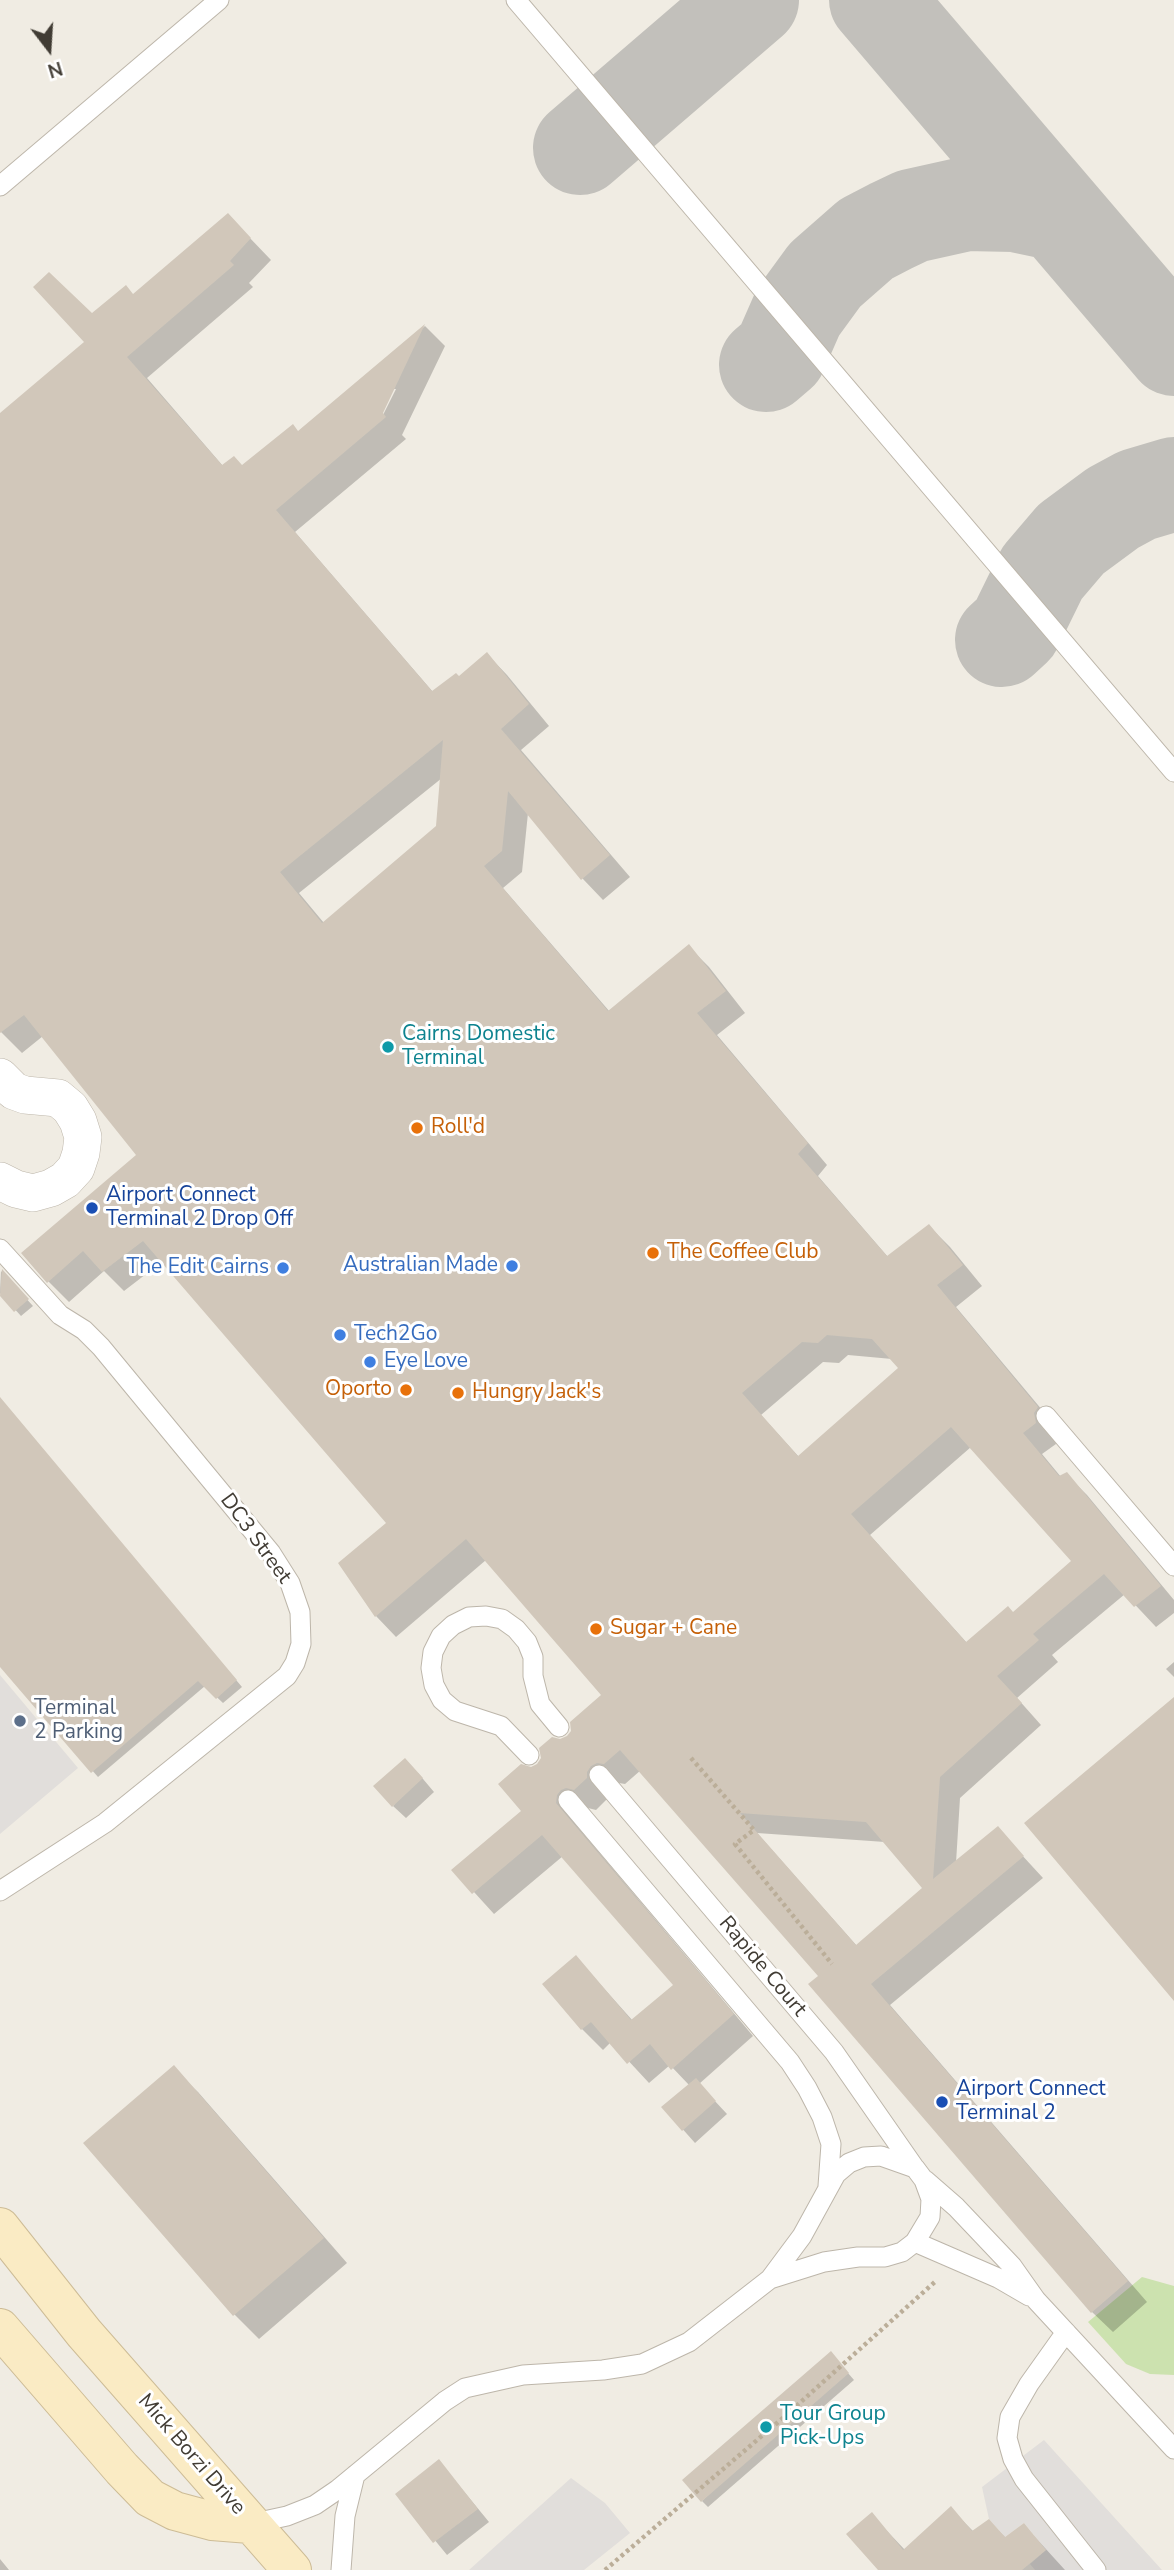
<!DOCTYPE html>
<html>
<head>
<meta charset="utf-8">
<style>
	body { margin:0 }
	#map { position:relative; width:1174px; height:2570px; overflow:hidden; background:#f0ece3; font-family:"Nunito Sans",sans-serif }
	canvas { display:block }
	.north { position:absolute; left:14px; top:14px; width:70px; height:70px; -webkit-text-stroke:5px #fff; paint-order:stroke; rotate:163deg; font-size:19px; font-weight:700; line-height:28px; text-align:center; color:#413c34 }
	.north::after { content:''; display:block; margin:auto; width:24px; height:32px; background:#413c34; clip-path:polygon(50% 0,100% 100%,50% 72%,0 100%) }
</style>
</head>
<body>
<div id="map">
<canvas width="1174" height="2570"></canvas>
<div class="north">N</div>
</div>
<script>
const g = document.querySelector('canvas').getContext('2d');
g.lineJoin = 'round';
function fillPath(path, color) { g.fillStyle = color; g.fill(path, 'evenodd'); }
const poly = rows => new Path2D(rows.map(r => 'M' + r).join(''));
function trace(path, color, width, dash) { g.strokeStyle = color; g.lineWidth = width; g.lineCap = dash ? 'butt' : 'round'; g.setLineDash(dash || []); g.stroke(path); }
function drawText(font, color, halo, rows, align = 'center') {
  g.font = font + ' "Nunito Sans",sans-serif'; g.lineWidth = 6; g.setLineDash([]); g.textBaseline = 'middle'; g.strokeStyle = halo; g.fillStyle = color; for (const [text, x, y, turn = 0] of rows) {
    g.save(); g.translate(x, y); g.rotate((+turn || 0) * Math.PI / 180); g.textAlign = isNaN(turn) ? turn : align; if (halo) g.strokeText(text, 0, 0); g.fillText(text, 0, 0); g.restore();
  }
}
const green = poly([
	[1142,2277,1174,2286,1174,2375,1150,2374,1126,2364,1088,2322]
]);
const parking = poly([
	[0,1675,78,1768,0,1834],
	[1044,2440,1162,2570,1035,2570,1030,2564,1046,2550,1024,2523,1005,2537,989,2519,982,2487],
	[571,2478,605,2503,630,2533,584,2570,469,2570]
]);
const shadow = poly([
	[248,236,271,260,249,283,253,287,147,378,223,466,243,467,299,432,425,326,445,346,402,435,406,439,295,532,433,692,459,678,487,654,507,675,549,726,521,750,630,877,603,900,583,879,528,813,522,872,503,888,610,1012,688,946,709,967,745,1013,717,1035,827,1165,818,1176,888,1257,929,1226,950,1247,982,1286,956,1307,1058,1429,1054,1434,1056,1444,1042,1454,1061,1477,1066,1474,1087,1495,1174,1600,1174,1613,1156,1627,1125,1594,1052,1655,1058,1662,1017,1698,1041,1725,960,1798,956,1863,997,1828,1043,1878,890,2005,1147,2302,1113,2332,1092,2312,821,1976,641,1770,625,1784,619,1783,611,1787,607,1799,596,1810,588,1808,581,1811,577,1816,576,1825,753,2036,699,2084,727,2114,695,2143,663,2107,689,2085,670,2065,649,2083,611,2042,603,2050,582,2029,576,1957,633,2021,676,1985,563,1856,494,1914,454,1870,523,1811,531,1769,538,1766,561,1741,568,1737,603,1696,486,1560,396,1637,376,1616,388,1523,163,1261,124,1291,104,1271,69,1302,48,1281,139,1155,43,1036,22,1053,0,1031,0,415,86,343,92,316],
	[392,389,396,389,380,421,377,420],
	[442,778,438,827,324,923,299,893],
	[848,1355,892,1359,900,1368,799,1457,761,1415,823,1362,839,1363],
	[971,1447,1074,1561,1014,1614,967,1643,870,1535],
	[757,1833,885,1842,925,1888,857,1946],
	[1,1271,33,1306,21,1316,0,1293],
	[0,1399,242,1687,223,1703,205,1686,98,1777,0,1665],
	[1174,1662,1174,1677,1166,1669],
	[418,1773,434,1792,406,1818,393,1806],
	[173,2068,198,2092,347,2263,259,2339,234,2314],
	[836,2359,854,2380,708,2507,702,2501],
	[439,2461,489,2522,447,2555,397,2494],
	[951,2509,974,2532,989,2521,1006,2538,1024,2525,1065,2570,880,2570,872,2515,905,2550],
	[0,2559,9,2570,0,2570]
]);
const taxiway = poly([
	[876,0,1174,349],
	[580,148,752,0],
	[766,365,780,353,798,312,825,275,866,239,891,226,912,216,966,204,1015,205,1058,214],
	[1002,640,1015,628,1042,573,1071,539,1113,508,1137,495,1174,484]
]);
const building = poly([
	[228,213,251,238,230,261,234,265,127,357,222,465,234,456,242,465,293,424,298,431,425,324,383,413,386,417,276,510,432,691,456,673,459,676,487,652,529,704,501,729,610,855,581,880,508,791,502,851,484,866,608,1011,689,944,726,991,697,1013,808,1143,798,1154,887,1256,929,1224,963,1265,937,1285,1038,1407,1034,1413,1036,1423,1023,1433,1059,1476,1067,1472,1161,1586,1134,1607,1104,1574,1033,1634,1039,1640,997,1676,1022,1703,940,1777,933,1879,998,1826,1024,1856,871,1984,1128,2281,1091,2313,808,1984,818,1976,620,1750,604,1764,597,1763,591,1766,587,1772,587,1778,574,1790,566,1788,561,1790,557,1795,556,1803,734,2014,671,2070,650,2044,627,2064,591,2022,581,2030,542,1984,576,1955,631,2020,673,1985,542,1835,472,1894,451,1870,521,1811,498,1784,521,1764,531,1767,537,1764,541,1758,539,1748,552,1737,560,1739,567,1736,571,1731,570,1722,601,1695,466,1539,375,1617,338,1563,386,1523,143,1241,102,1272,83,1251,47,1283,21,1253,136,1155,24,1015,0,1033,0,413,84,342,33,287,49,272,92,313,126,285,133,294],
	[443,740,436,826,322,923,280,872],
	[827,1335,872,1339,898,1368,798,1456,742,1393,802,1342,818,1343],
	[951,1427,1071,1561,1013,1612,1008,1606,966,1642,851,1514],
	[740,1813,866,1822,922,1888,856,1945],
	[2,1269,29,1299,14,1312,0,1296],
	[0,1397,237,1680,216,1699,198,1681,91,1773,0,1667],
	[1174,1697,1174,2001,1024,1823],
	[405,1758,423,1778,392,1807,373,1786],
	[174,2065,324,2238,233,2316,83,2143],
	[696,2078,716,2101,682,2131,661,2107],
	[831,2351,849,2373,701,2502,682,2480],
	[439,2459,478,2509,433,2543,395,2494],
	[951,2506,972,2531,989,2519,1005,2537,1024,2523,1046,2550,1022,2570,878,2570,846,2534,872,2512,903,2550]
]);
const path = poly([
	[691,1758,754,1830,735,1844,832,1964],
	[605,2570,784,2417,937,2280]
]);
const lane = poly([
	[516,0,1174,772],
	[0,186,219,0],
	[0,1249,60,1315,84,1330,101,1347,271,1553,290,1583,300,1612,301,1644,295,1663,287,1676,105,1823,0,1891],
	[1046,1416,1174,1566],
	[529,1755,501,1726,455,1711,442,1700,434,1685,431,1668,433,1652,441,1636,453,1625,469,1617,486,1616,502,1619,516,1629,527,1642,533,1657,533,1676,540,1704,559,1727],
	[599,1775,834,2052,914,2167],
	[568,1800,790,2062,807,2088,822,2117,831,2144,828,2186],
	[925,2180,956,2207,1012,2266,1036,2300,1174,2449],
	[915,2242,998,2278,1029,2296],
	[1066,2332,1029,2384,1010,2417,1007,2438,1013,2459,1024,2479,1096,2570],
	[250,2524,287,2516,315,2505,337,2490,445,2401,465,2388,523,2375,603,2370,642,2364,689,2342,770,2279,802,2236,836,2174,849,2163,864,2157,881,2156,915,2168,924,2180,931,2199,930,2217,915,2242,902,2252,885,2257,858,2257,824,2262,770,2279],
	[341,2570,345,2516,355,2475]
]);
const street = poly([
	[0,1077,14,1091,25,1095,58,1098,70,1108,78,1121,83,1137,81,1153,76,1168,65,1180,51,1188,33,1193,16,1189,0,1181]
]);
const secondary = poly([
	[0,2227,84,2333,292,2570],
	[0,2328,122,2469,150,2498,175,2511,212,2521,250,2524]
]);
const markers = [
	[388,1047,7,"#0f9aa8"],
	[417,1128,7,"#e8710a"],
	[92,1208,7,"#1a4fb4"],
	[653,1253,7,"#e8710a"],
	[512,1266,7,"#3f7fe0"],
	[283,1268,7,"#3f7fe0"],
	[340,1335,7,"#3f7fe0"],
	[370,1362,7,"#3f7fe0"],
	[406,1390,7,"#e8710a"],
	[458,1393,7,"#e8710a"],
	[596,1629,7,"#e8710a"],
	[20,1721,7,"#5c6f8a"],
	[942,2102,7,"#1a4fb4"],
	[766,2427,7,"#0f9aa8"]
];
const cultureNames = [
	["Cairns Domestic",402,1035],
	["Terminal",402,1059],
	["Tour Group",780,2415],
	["Pick-Ups",780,2439]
];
const foodNames = [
	["Roll'd",431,1128],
	["The Coffee Club",667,1253],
	["Oporto",392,1390,"right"],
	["Hungry Jack's",472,1393],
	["Sugar + Cane",610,1629]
];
const transitNames = [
	["Airport Connect",106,1196],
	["Terminal 2 Drop Off",106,1220],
	["Airport Connect",956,2090],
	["Terminal 2",956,2114]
];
const shopNames = [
	["Australian Made",498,1266],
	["The Edit Cairns",269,1268],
	["Tech2Go",354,1335,"left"],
	["Eye Love",384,1362,"left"]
];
const streetNames = [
	["DC3 Street",255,1539,54],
	["Rapide Court",762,1967,50],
	["Mick Borzi Drive",191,2455,49]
];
const serviceNames = [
	["Terminal",34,1709],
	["2 Parking",34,1733]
];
fillPath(green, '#cce2af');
fillPath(parking, '#e1dedb');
fillPath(shadow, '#0003');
trace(taxiway, '#c2c0bb', 94);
fillPath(building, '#d1c7ba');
trace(lane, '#bdb6aa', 21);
trace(street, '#bdb6aa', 38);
trace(secondary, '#cdbc96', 40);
trace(path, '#bbae99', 4.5, [3.5, 3.5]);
trace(lane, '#fff', 19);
trace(street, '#fff', 37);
trace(secondary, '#faebc4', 38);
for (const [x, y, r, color] of markers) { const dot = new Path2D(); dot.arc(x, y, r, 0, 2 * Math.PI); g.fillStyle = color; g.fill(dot); trace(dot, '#fff', 2.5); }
drawText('21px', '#0d838f', '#fff', cultureNames, 'left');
drawText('21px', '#c56008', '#fff', foodNames, 'left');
drawText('21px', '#164399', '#fff', transitNames, 'left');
drawText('21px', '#366cbe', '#fff', shopNames, 'right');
drawText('21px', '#413c34', '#fff', streetNames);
drawText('21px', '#4e5e75', '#fff', serviceNames, 'left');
</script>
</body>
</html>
